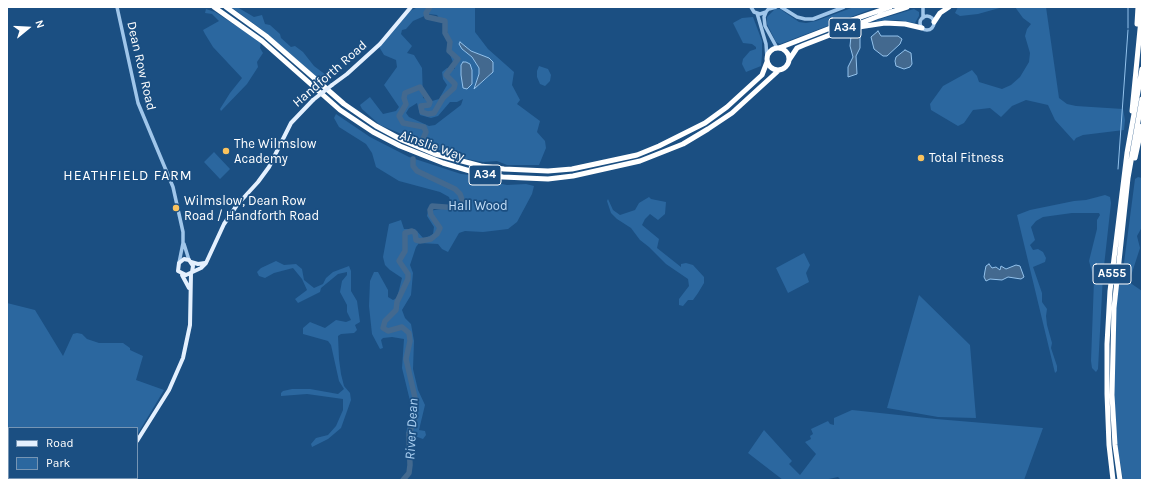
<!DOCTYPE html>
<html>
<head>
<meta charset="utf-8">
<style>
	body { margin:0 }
	#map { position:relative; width:1149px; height:487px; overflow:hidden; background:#1b4f82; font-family:Karla,sans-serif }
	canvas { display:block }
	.frame { position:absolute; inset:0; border:8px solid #fff; pointer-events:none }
	.legend { position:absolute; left:8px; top:427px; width:130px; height:52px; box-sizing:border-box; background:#1b4f82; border:1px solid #7695b4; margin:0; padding:5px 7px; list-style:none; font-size:12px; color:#fff }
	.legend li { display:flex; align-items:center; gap:8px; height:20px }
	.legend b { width:20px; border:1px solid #7695b4 }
	.north { position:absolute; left:8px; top:8px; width:40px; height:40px; -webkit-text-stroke:3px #1b4f82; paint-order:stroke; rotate:72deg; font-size:11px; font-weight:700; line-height:16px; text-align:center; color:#fff }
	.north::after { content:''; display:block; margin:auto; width:14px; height:18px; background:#fff; clip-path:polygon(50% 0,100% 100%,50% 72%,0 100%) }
</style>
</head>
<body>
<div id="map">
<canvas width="1149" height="487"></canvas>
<div class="frame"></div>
<ul class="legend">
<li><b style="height:5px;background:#e4f0fe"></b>Road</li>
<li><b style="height:11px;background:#2b679f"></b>Park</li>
</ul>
<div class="north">N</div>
</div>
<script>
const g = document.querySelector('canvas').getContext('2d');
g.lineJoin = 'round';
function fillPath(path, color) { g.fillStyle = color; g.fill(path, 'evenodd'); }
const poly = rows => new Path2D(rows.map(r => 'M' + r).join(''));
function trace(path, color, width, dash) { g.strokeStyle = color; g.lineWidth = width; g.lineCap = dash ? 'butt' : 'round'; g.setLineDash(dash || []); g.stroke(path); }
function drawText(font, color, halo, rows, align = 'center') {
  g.font = font + ' Karla,sans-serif'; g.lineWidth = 3.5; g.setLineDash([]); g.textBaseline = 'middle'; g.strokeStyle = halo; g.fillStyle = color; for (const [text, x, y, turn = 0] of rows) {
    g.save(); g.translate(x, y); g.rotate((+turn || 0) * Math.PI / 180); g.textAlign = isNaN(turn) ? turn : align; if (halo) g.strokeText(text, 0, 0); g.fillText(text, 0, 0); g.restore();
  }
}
const green = poly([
	[231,7,237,7,254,17,262,15,265,24,270,25,280,34,281,38,291,47,295,46,303,52,314,66,330,78,329,81,325,81,318,78,261,29],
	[418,7,475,7,475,32,488,49,514,72,512,85,520,100,517,104,540,121,537,132,545,141,546,148,539,165,507,165,497,161,483,162,456,157,380,125,362,109,360,105,370,97,383,114,396,111,399,107,384,85,397,67,396,60,384,55,378,45,406,13],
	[429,14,437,15,444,25,448,33,448,50,455,67,455,69,447,68,442,72,443,79,447,85,439,99,432,101,423,98,422,68,414,55,407,53,412,46,401,34,402,30,406,29,413,21],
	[460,42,471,51,489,58,491,75,475,88,479,74,479,68,472,57,462,49],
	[463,99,461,105,435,125,429,126,409,117,406,113,409,108,417,103,420,115,431,118,438,116,450,102,457,102],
	[854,7,877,7,780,44,776,42,767,24,767,17,775,9,780,9,799,22,806,23,816,21],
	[958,7,1003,7,978,14,960,16,955,13],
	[1015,7,1046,7,1059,98,1067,104,1076,106,1123,109,1125,120,1124,130,1083,135,1076,138,1074,141,1055,120,1048,105,1026,100,1012,106,1001,117,990,108,973,110,964,123,958,126,931,110,930,104,943,86,972,70,977,76,979,82,1002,89,1011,85,1020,77,1029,62,1030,53,1025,36,1027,29,1031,24,1023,18],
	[206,9,215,12,261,42,260,48,263,53,257,62,258,67,247,84,221,111,220,109,230,93,242,78,213,47,205,34,203,30,219,21,212,14,205,13],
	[914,9,919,12,919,16,915,23,898,20,874,21],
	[753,17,762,41,762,55,761,66,746,72,742,64,743,59,750,51,756,49,756,47,752,44,743,43,733,23,742,18],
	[539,66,548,69,551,75,550,81,545,86,540,84,537,77,537,71],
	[336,114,370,137,409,157,461,174,471,175,476,179,507,185,526,184,534,186,532,194,517,222,508,229,483,232,465,231,459,233,448,252,442,249,438,244,419,243,416,247,410,265,413,273,411,295,402,310,405,318,411,324,414,341,413,369,418,390,425,405,419,430,425,431,426,435,423,439,406,433,412,409,402,368,404,339,392,337,383,338,381,340,383,348,380,349,372,334,369,306,370,281,374,272,378,272,388,290,388,297,393,300,397,298,402,278,390,270,385,265,383,257,389,224,401,220,404,229,415,229,424,239,433,234,434,227,427,216,428,211,448,208,451,203,449,197,440,192,399,181,376,167,372,153,366,144,339,127,334,118],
	[214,152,230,169,220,179,204,162],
	[1138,177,1142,178,1142,227,1137,236,1140,248,1129,282,1142,291,1142,480,1123,480,1115,430,1114,338,1118,280,1120,280,1124,263,1135,179],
	[1105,195,1110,197,1111,203,1103,275,1098,369,1096,372,1092,368,1091,361,1094,280,1089,261,1097,229,1097,220,1100,215,1099,213,1072,213,1043,217,1036,221,1031,227,1035,240,1030,245,1033,250,1038,249,1043,252,1046,258,1045,262,1033,267,1042,293,1042,302,1047,309,1046,316,1047,325,1052,343,1051,348,1057,366,1057,371,1055,373,1017,215,1030,210,1074,201,1086,200],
	[649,197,651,199,666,202,665,214,658,220,650,214,645,219,642,225,659,239,657,248,681,267,681,264,686,263,693,265,704,277,704,283,698,293,693,300,688,300,683,306,679,305,679,299,689,286,688,279,666,264,649,247,640,240,631,228,617,219,611,213,607,201,608,199,613,210,620,215,635,210,639,203],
	[804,253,810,265,806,273,809,282,788,293,776,268],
	[276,261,284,265,296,264,302,269,304,280,314,288,323,284,326,278,333,272,349,266,351,271,351,291,357,301,360,322,355,325,357,330,354,333,341,334,338,336,339,359,341,374,344,386,350,393,351,400,341,428,328,439,312,447,311,444,316,438,328,435,336,426,343,410,343,399,307,394,281,396,281,393,283,391,292,389,310,389,338,394,344,389,339,381,331,345,328,341,303,334,303,328,310,322,325,328,336,320,346,322,351,320,347,312,347,305,340,292,342,281,347,275,347,272,338,274,321,288,320,292,298,303,295,299,307,290,302,279,293,268,274,273,265,278,259,276,257,272,261,268],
	[919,295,970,345,976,418,938,417,887,408],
	[7,303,35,310,63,356,73,334,77,333,82,334,87,339,99,343,123,343,130,348,130,350,143,356,136,380,164,390,137,435,137,428,9,428,9,430,7,430],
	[852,410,936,419,1043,428,1024,480,841,480,838,477,824,480,783,480,748,453,764,430,792,461,789,464,800,475,816,454,805,442,811,439,810,436,813,434,811,429,828,421,830,424,834,425,834,418]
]);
const water = poly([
	[878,31,881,36,898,36,902,39,900,44,887,56,883,56,874,49,871,37,878,31],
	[860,34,860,48,856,56,857,74,848,77,848,67,853,57,850,46,851,36,860,34],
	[460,42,471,51,489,58,493,62,493,72,474,89,479,74,479,68,472,57,462,49,459,44,460,42],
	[905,50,911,53,912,64,910,67,904,69,896,66,895,61,896,57,905,50],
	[463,62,466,62,470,64,472,70,472,84,467,89,463,88,461,75,461,65,463,62],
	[989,264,992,268,996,267,1000,270,1001,266,1006,269,1016,265,1020,266,1024,277,1021,279,1008,277,1002,280,990,279,986,281,984,277,985,271,986,266,989,264]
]);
const stream = poly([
	[1128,7,1128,28],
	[1118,169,1128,30]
]);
const river = poly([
	[421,143,426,132,424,127,403,123,399,116,406,104,404,98,405,93,420,87,430,102,429,105,421,106,422,112,428,114,434,113,443,98,454,88,455,84,446,75,458,59,449,51,450,42,445,33,445,21,427,17,426,13,430,7],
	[403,480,409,473,410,465,409,434,415,418,416,402,406,359,410,341,409,333,402,327,388,331,383,328,385,321,396,310,397,302,408,279,408,274,399,261,405,251,405,233,412,231,415,233,416,240,420,241,431,239,437,234,440,228,431,215,430,210,432,206,458,208,464,205,460,194,455,189,417,171,413,166,413,159]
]);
const minor = poly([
	[117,7,138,103,173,187,183,232,183,243,179,263],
	[751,7,754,12,760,14,766,12,770,7],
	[781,7,797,17,805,19,813,19,844,7],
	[769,9,776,7],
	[766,12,764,17,765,26,777,48],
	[757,13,766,44,767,58],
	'920 23a7 7 0 1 1 14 0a7 7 0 1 1-14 0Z',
	[923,18,923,7],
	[184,244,189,260]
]);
const major = poly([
	[332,85,347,74,380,44,411,7],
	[191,262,198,264,205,263],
	[192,272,193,266,189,260,184,259,179,263,178,271,186,275,201,268,206,263,224,224,237,205,258,182,269,167,291,123,313,100],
	[182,275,189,288],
	[137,441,169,390,183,358,190,325,191,273],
	[109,480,110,478]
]);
const highway = poly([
	[214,7,262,41,340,110,373,132,400,146,443,163,480,174,503,177,548,179,573,176,640,161,683,144,708,129,732,113,778,71],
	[226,7,266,36,344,104,376,126,402,140,435,154,481,166,504,169,548,171,572,169,637,155,659,146,705,123,727,107,762,75,767,62],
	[934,22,940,13,949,7],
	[1137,24,1138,7],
	[852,28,885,23,905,24,922,28],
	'767 59a11 11 0 1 1 22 0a11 11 0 1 1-22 0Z',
	[779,48,846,22,890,7],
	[789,60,797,48,804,45,879,16,907,7],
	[1132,111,1142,9],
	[1135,158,1142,126],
	[1113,480,1109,445,1107,394,1107,344,1110,291,1127,153,1142,69],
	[1120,480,1115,445,1112,395,1114,308,1128,178,1142,99]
]);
const majorBridge = poly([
	[313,100,332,85]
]);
const markers = [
	[226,151,4,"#fbc35d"],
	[921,158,4,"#fbc35d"],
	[176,208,4,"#fbc35d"]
];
const shields = [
	[845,28,32],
	[485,175,32],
	[1112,274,38]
];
const shieldNames = [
	["A34",845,28],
	["A34",485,175],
	["A555",1112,274]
];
const streetNames = [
	["Dean Row Road",141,66,77],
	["Handforth Road",330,74,-41],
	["Ainslie Way",432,146,20]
];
const poiNames = [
	["The Wilmslow",234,144],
	["Academy",234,159],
	["Total Fitness",929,158],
	["Wilmslow, Dean Row",184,201],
	["Road / Handforth Road",184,216]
];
const parkNames = [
	["Hall Wood",478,206]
];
const neighbourhoodNames = [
	["HEATHFIELD FARM",128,176]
];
const waterNames = [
	["River Dean",412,429,-87]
];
fillPath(green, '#2b679f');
fillPath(water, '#43698f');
trace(water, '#93c2ec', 1);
trace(stream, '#93c2ec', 1);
trace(river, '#43698f', 5.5);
trace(minor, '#a0c6ea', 3.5);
trace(major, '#e4f0fe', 4);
trace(highway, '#fff', 5);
trace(majorBridge, '#e4f0fe', 4);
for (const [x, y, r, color] of markers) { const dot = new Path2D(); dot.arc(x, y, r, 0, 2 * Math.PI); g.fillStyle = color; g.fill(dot); trace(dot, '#1b4f82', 1.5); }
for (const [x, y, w] of shields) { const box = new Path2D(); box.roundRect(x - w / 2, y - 10, w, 20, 3); g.fillStyle = '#1b4f82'; g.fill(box); trace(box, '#fff', 1); }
drawText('bold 12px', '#fff', null, shieldNames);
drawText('13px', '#fff', '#1b4f82', streetNames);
drawText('13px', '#fff', '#1b4f82', poiNames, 'left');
drawText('13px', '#c5dff8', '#1b4f82', parkNames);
g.letterSpacing = '1px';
drawText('14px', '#fff', '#1b4f82', neighbourhoodNames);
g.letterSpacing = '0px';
drawText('italic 14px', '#abd0f2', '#1b4f82', waterNames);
</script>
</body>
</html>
